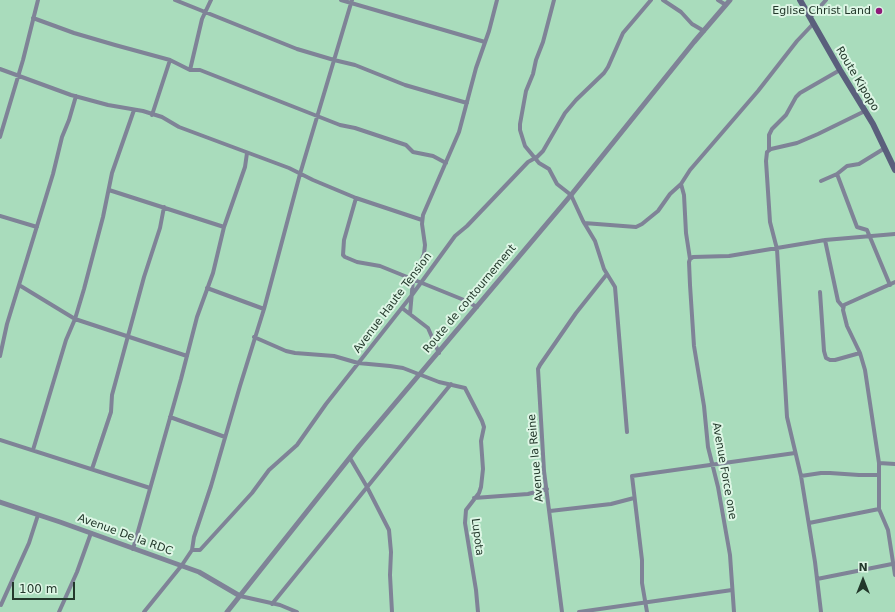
<!DOCTYPE html>
<html>
<head>
<meta charset="utf-8">
<style>
	body { margin:0 }
	#map { position:relative; width:895px; height:612px; overflow:hidden; background:#a9dcbc; font-family:"DejaVu Sans",sans-serif }
	canvas { display:block }
	.north { position:absolute; left:843px; top:560px; width:40px; height:40px; -webkit-text-stroke:3px #ddf6e5; paint-order:stroke; rotate:0deg; font-size:11px; font-weight:700; line-height:16px; text-align:center; color:#23382b }
	.north::after { content:''; display:block; margin:auto; width:14px; height:18px; background:#23382b; clip-path:polygon(50% 0,100% 100%,50% 72%,0 100%) }
	.scale { position:absolute; left:12px; top:582px; width:63px; height:18px; box-sizing:border-box; border:2px solid #23382b; border-top:0; padding-left:5px; font-size:12px; line-height:14px; white-space:nowrap; color:#23382b; -webkit-text-stroke:3px #ddf6e5; paint-order:stroke }
</style>
</head>
<body>
<div id="map">
<canvas width="895" height="612"></canvas>
<div class="north">N</div>
<div class="scale">100 m</div>
</div>
<script>
const g = document.querySelector('canvas').getContext('2d');
g.lineJoin = 'round';
const poly = rows => new Path2D(rows.map(r => 'M' + r).join(''));
function trace(path, color, width, dash) { g.strokeStyle = color; g.lineWidth = width; g.lineCap = dash ? 'butt' : 'round'; g.setLineDash(dash || []); g.stroke(path); }
function drawText(font, color, halo, rows, align = 'center') {
  g.font = font + ' "DejaVu Sans",sans-serif'; g.lineWidth = 4; g.setLineDash([]); g.textBaseline = 'middle'; g.strokeStyle = halo; g.fillStyle = color; for (const [text, x, y, turn = 0] of rows) {
    g.save(); g.translate(x, y); g.rotate((+turn || 0) * Math.PI / 180); g.textAlign = isNaN(turn) ? turn : align; if (halo) g.strokeText(text, 0, 0); g.fillText(text, 0, 0); g.restore();
  }
}
const minor = poly([
	[175,0,297,49,334,60,355,65,405,85,467,103],
	[341,0,485,42],
	[554,0,543,42,536,60,533,74,526,91,520,124,520,130,525,146,539,163,549,169,557,184,571,195,583,221,595,241,604,269,615,287,627,432],
	[663,0,681,12,692,24,704,31],
	[718,0,726,5],
	[33,18,74,33,115,45,170,60,190,70,200,70,340,125,355,128,406,145,413,152,433,156,446,163],
	[810,18,826,0],
	[0,69,71,95,108,105,143,111,162,117,179,127,289,168,313,180,356,198,344,240,343,255,345,257,357,262,380,266,464,300,477,307],
	[190,70,202,19,211,0],
	[152,115,170,60],
	[0,137,23,60,38,0],
	[769,150,769,135,772,129,786,115,796,97,800,93,840,70],
	[837,174,857,227,867,230,890,285],
	[821,181,837,174,847,166,859,164,885,148],
	[681,184,684,195,686,233,690,259,689,262,690,285,694,346,704,406,708,447,718,487,730,555,734,612],
	[109,190,224,227],
	[356,198,422,220],
	[0,216,37,227],
	[584,223,636,227,642,224,658,211,670,194,681,184,690,170,758,91,797,41,813,24],
	[825,240,838,301,843,307],
	[690,259,693,257,729,256,825,240,895,234],
	[895,282,844,305,843,310,847,326,860,353,865,370,879,463,895,464],
	[19,285,75,319,187,356],
	[207,288,264,309],
	[820,292,824,351,826,358,830,360,835,360,860,353],
	[402,308,428,328,439,353],
	[410,314,413,280,424,254,425,245,422,224,423,215,459,132,476,68,489,31,497,0],
	[254,337,286,351,295,353,334,356,358,363,390,366,403,368,439,382,465,388,482,421,484,427,481,441,483,469,481,487,479,493,466,510,465,523,476,590,478,612],
	[0,356,7,324,53,174,62,137,69,120,76,96],
	[170,417,225,437],
	[0,440,150,488],
	[33,450,66,340,75,319,84,289,103,217,112,173,134,110],
	[350,458,367,487,389,530,391,552,390,575,392,612],
	[879,463,879,509,888,530,895,575],
	[92,469,111,412,112,395,144,277,160,228,164,207],
	[801,476,821,473,830,473,859,475,878,475],
	[474,498,528,494,547,489],
	[550,511,611,504,634,498],
	[809,523,879,509],
	[133,549,181,379,197,317,213,273,224,227,245,167,247,153],
	[192,550,194,537,211,486,240,386,264,309,300,174,352,0],
	[817,579,892,564],
	[240,596,280,605,297,612],
	[272,604,451,384],
	[1,605,29,543,38,515],
	[59,612,77,572,91,533],
	[144,612,182,565,192,550,200,550,252,493,269,470,297,445,326,404,412,295,455,236,467,226,528,162,537,157,543,151,565,113,576,100,604,73,608,67,623,33,651,0],
	[562,612,544,471,538,369,540,365,576,313,607,274],
	[579,612,732,590],
	[647,612,642,583,642,560,632,476,795,453],
	[821,612,815,562,801,476,787,417,777,249,770,222,766,161,767,152,771,149,797,143,818,134,865,111]
]);
const tertiary = poly([
	[0,502,60,522,199,572,240,596],
	[227,612,359,446,571,195,694,42,730,0]
]);
const secondary = poly([
	[800,0,840,70,873,124,895,170]
]);
const markers = [
	[879,11,4,"#8f1a79"]
];
const poiNames = [
	["Eglise Christ Land",871,11]
];
const streetNames = [
	["Route Kipopo",857,79,59],
	["Route de contournement",470,299,-50],
	["Avenue Haute Tension",393,303,-53],
	["Avenue la Reine",536,458,-95],
	["Avenue Force one",724,471,80],
	["Avenue De la RDC",125,535,20],
	["Lupota",477,537,83]
];
trace(minor, '#7f8397', 4);
trace(tertiary, '#7f8397', 5);
trace(secondary, '#5a5f7c', 6);
for (const [x, y, r, color] of markers) { const dot = new Path2D(); dot.arc(x, y, r, 0, 2 * Math.PI); g.fillStyle = color; g.fill(dot); trace(dot, '#ddf6e5', 1.5); }
drawText('11px', '#23382b', '#ddf6e5', poiNames, 'right');
drawText('11px', '#23382b', '#ddf6e5', streetNames);
</script>
</body>
</html>
